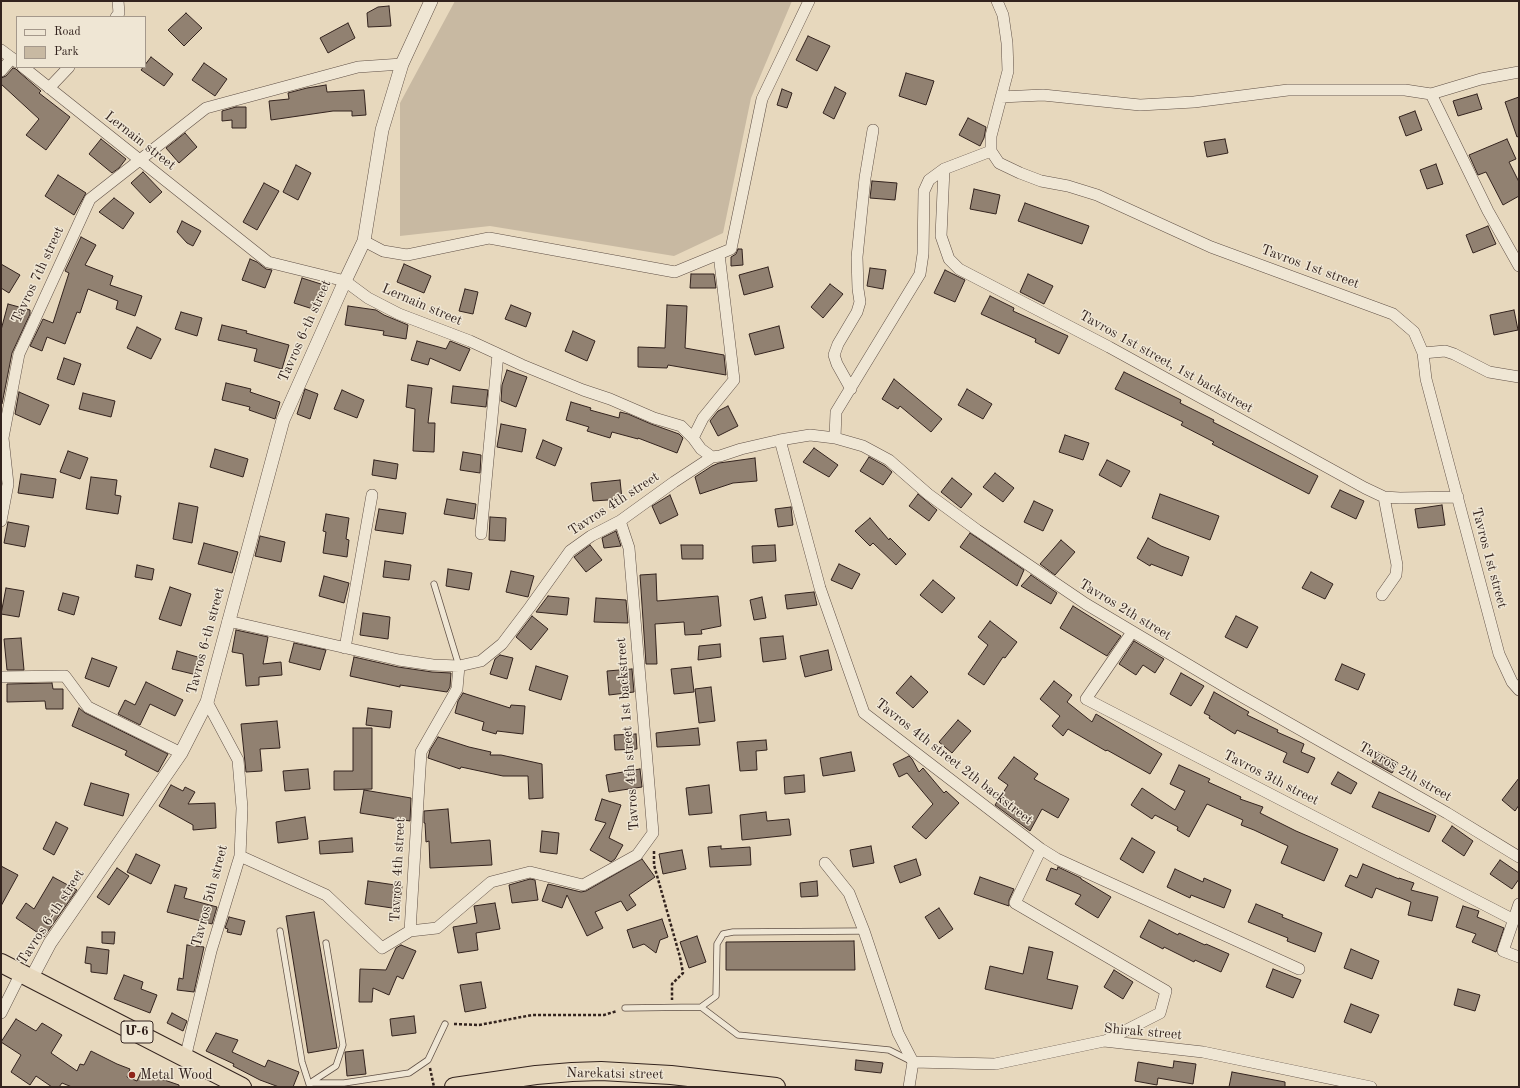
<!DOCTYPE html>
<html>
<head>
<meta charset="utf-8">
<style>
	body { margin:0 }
	#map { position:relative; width:1520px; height:1088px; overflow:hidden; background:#e7d8bd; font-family:"Old Standard TT",serif }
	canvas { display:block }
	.frame { position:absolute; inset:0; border:2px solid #33231e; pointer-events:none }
	.legend { position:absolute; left:16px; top:16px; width:130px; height:52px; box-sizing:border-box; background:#efe6d4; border:1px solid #a4988b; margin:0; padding:5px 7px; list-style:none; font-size:12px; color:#33231e }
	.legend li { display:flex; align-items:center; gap:8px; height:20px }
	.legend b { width:20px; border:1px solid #a4988b }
</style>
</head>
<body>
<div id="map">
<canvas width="1520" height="1088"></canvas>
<div class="frame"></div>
<ul class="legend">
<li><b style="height:5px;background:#efe6d4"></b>Road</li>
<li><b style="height:11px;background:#c8b9a2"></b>Park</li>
</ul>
</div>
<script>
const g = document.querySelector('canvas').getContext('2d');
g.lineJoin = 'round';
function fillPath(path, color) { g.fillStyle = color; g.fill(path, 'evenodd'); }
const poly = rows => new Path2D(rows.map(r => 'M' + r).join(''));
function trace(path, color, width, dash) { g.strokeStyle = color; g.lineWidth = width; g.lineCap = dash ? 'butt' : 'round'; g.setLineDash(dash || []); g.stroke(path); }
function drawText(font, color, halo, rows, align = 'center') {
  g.font = font + ' "Old Standard TT","Noto Serif Armenian",serif'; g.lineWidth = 3; g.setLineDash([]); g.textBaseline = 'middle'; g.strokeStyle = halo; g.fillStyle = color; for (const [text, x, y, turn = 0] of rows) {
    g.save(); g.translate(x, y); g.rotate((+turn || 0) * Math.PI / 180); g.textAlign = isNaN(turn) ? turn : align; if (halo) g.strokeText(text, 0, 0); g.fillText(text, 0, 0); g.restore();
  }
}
const green = poly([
	[455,1,792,1,751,98,723,233,674,256,490,226,400,236,400,103]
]);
const building = poly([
	[389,6,391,26,368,27,367,13,378,7,389,6],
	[186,13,202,28,184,46,168,30,186,13],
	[348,23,355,38,328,53,320,38,348,23],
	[808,36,830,46,817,71,796,60,808,36],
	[151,57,173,74,164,86,141,70,151,57],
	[204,63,227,79,215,96,192,80,204,63],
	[13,68,16,69,19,72,41,91,39,93,70,117,46,150,26,135,39,119,1,84,1,78,6,76,13,68],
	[906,73,934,81,926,105,899,96,906,73],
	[326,85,327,92,364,90,366,115,352,116,352,111,333,111,271,120,269,101,289,99,288,93,307,88,326,85],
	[835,87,846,93,834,119,823,113,835,87],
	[782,89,792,93,787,108,777,105,782,89],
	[1477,94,1482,109,1458,116,1453,101,1477,94],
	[1519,97,1519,136,1517,137,1505,102,1519,97],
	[236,107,246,107,246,128,232,128,232,120,222,121,222,111,236,107],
	[1415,111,1422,130,1406,136,1399,117,1415,111],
	[968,118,986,127,984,138,980,146,959,135,968,118],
	[185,133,197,147,179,163,166,148,185,133],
	[101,139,126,159,119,168,112,173,89,154,101,139],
	[1225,139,1228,153,1207,157,1204,142,1225,139],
	[1507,139,1516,159,1509,162,1519,182,1519,196,1503,205,1486,172,1478,175,1469,155,1507,139],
	[1436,164,1443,184,1427,189,1420,170,1436,164],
	[296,165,311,173,298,200,283,192,296,165],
	[143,172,162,192,150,203,131,183,143,172],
	[58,175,86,193,74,215,45,196,58,175],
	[872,181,897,183,895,200,870,198,872,181],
	[264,183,279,191,257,230,243,222,264,183],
	[974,189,1000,195,996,214,970,209,974,189],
	[114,198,134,213,123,229,99,212,114,198],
	[1025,203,1089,226,1082,244,1018,221,1025,203],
	[182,221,201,231,193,246,187,243,177,232,182,221],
	[1488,226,1496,244,1473,253,1466,235,1488,226],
	[81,237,96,245,85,265,113,276,110,285,142,296,135,316,116,309,118,301,88,289,80,313,77,312,65,344,47,337,42,351,30,346,43,319,53,323,69,273,65,271,81,237],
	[738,249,742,249,743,265,731,266,731,257,736,254,738,249],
	[250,259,257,262,266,269,272,270,265,288,242,280,250,259],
	[1,264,20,275,9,293,1,288,1,264],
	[404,264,431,276,424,293,397,282,404,264],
	[768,267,773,287,744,295,739,275,768,267],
	[870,268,886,270,883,289,867,286,870,268],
	[945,270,965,280,955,302,934,293,945,270],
	[691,274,714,274,716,288,690,288,691,274],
	[1028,274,1053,286,1044,304,1020,292,1028,274],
	[302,278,324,285,316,310,294,303,302,278],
	[830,284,843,294,823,318,811,307,830,284],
	[465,289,478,292,473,314,459,311,465,289],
	[990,296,1014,308,1013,311,1068,336,1059,354,1035,342,1036,339,981,314,990,296],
	[8,304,30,310,30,314,12,353,2,404,1,404,1,330,8,304],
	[511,305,531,313,526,327,505,319,511,305],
	[667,305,687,306,685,348,724,355,726,375,668,365,667,368,638,367,638,347,665,348,667,305],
	[348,306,376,310,384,315,408,325,406,339,383,335,384,331,345,325,348,306],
	[1514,310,1518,330,1494,335,1490,315,1514,310],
	[181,312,202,318,197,336,175,329,181,312],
	[222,325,247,331,246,333,289,345,282,369,254,361,257,349,218,340,222,325],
	[779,326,784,348,755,355,749,334,779,326],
	[137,327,161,339,151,359,127,348,137,327],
	[573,331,595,341,587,361,565,351,573,331],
	[417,341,446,349,450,341,470,349,460,371,430,358,428,365,411,360,417,341],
	[64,358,81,364,74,385,57,379,64,358],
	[507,370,527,377,516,407,501,401,502,385,507,370],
	[1124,372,1181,400,1180,403,1214,420,1213,422,1318,476,1309,494,1212,444,1214,442,1181,425,1183,422,1115,389,1124,372],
	[894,379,942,419,931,432,900,406,898,409,882,399,894,379],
	[226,383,251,389,250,392,280,402,275,419,249,410,250,407,222,400,226,383],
	[408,385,432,388,428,423,435,423,434,452,413,451,415,409,406,407,408,385],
	[453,386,488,390,486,407,451,403,453,386],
	[305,389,318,394,310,419,297,414,305,389],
	[967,389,992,404,983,419,958,405,967,389],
	[342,390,364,400,357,418,334,409,342,390],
	[19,392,49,405,40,425,15,414,19,392],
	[83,393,115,401,111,417,79,409,83,393],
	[571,402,591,408,590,410,619,418,620,412,628,414,651,424,679,434,683,438,677,453,638,438,638,439,612,432,610,438,587,431,589,427,566,420,571,402],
	[728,406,738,426,718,436,710,421,718,411,728,406],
	[501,424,526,429,522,452,497,447,501,424],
	[1065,435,1089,443,1083,460,1059,452,1065,435],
	[543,440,562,448,555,466,536,458,543,440],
	[814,448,838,465,829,477,803,462,814,448],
	[215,449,248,459,243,477,210,467,215,449],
	[68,451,88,458,80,479,60,472,68,451],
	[463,452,481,455,480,473,460,470,463,452],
	[869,457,885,466,892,472,883,485,860,471,869,457],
	[755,458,757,481,733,483,700,494,695,477,712,466,719,463,755,458],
	[374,460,398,464,396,479,372,475,374,460],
	[1107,460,1130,471,1121,487,1099,475,1107,460],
	[995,473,1014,488,1003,502,983,487,995,473],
	[21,474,56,479,53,498,18,493,21,474],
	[91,477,117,480,115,495,121,496,118,514,86,509,91,477],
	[952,478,972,494,961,508,941,492,952,478],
	[620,480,622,499,593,501,591,483,620,480],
	[1340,490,1364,501,1356,519,1331,507,1340,490],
	[918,494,937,510,929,521,909,506,918,494],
	[1160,494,1219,516,1210,540,1152,518,1160,494],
	[670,495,678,515,660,524,652,506,670,495],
	[447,499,476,504,474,519,444,514,447,499],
	[1034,501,1053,510,1043,531,1024,522,1034,501],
	[179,503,198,507,192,543,173,539,179,503],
	[1442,505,1445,525,1418,528,1415,509,1442,505],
	[791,507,793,525,778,527,775,509,791,507],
	[379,509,406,513,403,534,375,530,379,509],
	[326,514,349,518,346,539,349,540,347,557,323,553,326,532,323,531,326,514],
	[490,517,506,518,505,541,489,540,490,517],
	[870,518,889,540,890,538,906,554,896,565,873,543,870,546,855,531,870,518],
	[8,522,29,526,25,547,4,543,8,522],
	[616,531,621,546,604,548,602,538,616,531],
	[970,533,1024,570,1017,586,960,547,970,533],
	[260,536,285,542,281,562,255,556,260,536],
	[1148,538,1161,546,1189,557,1182,576,1151,564,1150,566,1137,558,1148,538],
	[1061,540,1075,552,1055,575,1040,564,1061,540],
	[204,543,238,552,232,573,198,564,204,543],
	[590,545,602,560,586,572,574,557,590,545],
	[681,545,703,545,703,559,682,559,681,545],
	[775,545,776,561,753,563,752,546,775,545],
	[385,561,411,565,409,580,383,577,385,561],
	[839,564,860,574,852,589,831,580,839,564],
	[137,565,154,569,152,580,135,577,137,565],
	[448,569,472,573,469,590,446,586,448,569],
	[511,571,534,576,528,597,506,592,511,571],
	[1311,572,1333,584,1325,599,1302,588,1311,572],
	[656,574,657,601,718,596,721,626,701,630,702,634,685,635,684,622,655,624,657,664,646,664,640,575,656,574],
	[1031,575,1057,593,1051,604,1021,586,1031,575],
	[324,576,349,583,344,603,319,596,324,576],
	[933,580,955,598,942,613,920,595,933,580],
	[170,587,191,594,181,626,159,619,170,587],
	[6,588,24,591,19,617,1,614,6,588],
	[814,592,817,605,787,609,785,595,814,592],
	[63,593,79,597,74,615,58,610,63,593],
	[548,596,569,598,567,615,536,612,548,596],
	[762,597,766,618,754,620,750,600,762,597],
	[596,598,626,600,628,623,594,622,596,598],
	[1073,606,1121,636,1107,656,1060,628,1073,606],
	[363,613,390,617,388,639,360,635,363,613],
	[532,616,548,629,531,650,516,637,532,616],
	[1236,616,1258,627,1247,648,1225,637,1236,616],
	[990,621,1017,642,1005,658,1003,657,984,685,968,674,988,645,978,637,990,621],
	[236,630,268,637,263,664,281,662,282,675,259,677,259,685,246,686,243,654,232,652,236,630],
	[783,636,786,659,763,662,760,638,783,636],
	[21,638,24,670,7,670,4,639,21,638],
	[1134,641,1164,659,1155,673,1143,665,1136,675,1119,664,1134,641],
	[294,643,326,650,320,670,289,662,294,643],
	[720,644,721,657,698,660,699,646,720,644],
	[828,650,832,670,805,677,800,656,828,650],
	[177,651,201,658,197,675,172,669,177,651],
	[500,655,513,658,507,679,490,674,495,659,500,655],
	[354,657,398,667,432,672,451,673,450,687,447,692,400,685,400,687,350,676,354,657],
	[92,658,117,667,109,687,85,678,92,658],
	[1342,664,1365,674,1358,690,1335,680,1342,664],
	[536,666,568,676,561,700,529,690,536,666],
	[691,667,694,692,674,694,671,669,691,667],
	[632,669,634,692,609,695,607,671,632,669],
	[1181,673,1204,686,1191,706,1170,694,1181,673],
	[911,676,928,692,913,708,896,693,911,676],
	[1054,681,1072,695,1067,702,1092,722,1096,714,1162,754,1150,774,1107,750,1106,751,1068,729,1063,736,1052,726,1060,716,1040,699,1054,681],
	[146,682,183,700,175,716,150,704,140,725,118,714,125,700,135,705,146,682],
	[52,683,53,689,63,689,63,709,46,709,45,701,7,702,7,684,52,683],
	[711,687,715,721,699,723,695,689,711,687],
	[1214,692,1249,712,1247,715,1278,730,1277,732,1304,744,1301,752,1315,758,1308,773,1283,762,1287,753,1237,730,1235,734,1209,718,1210,716,1204,713,1214,692],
	[463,693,510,708,511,705,525,706,523,734,497,731,496,734,482,730,484,722,455,713,458,701,463,693],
	[79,708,85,713,168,754,158,772,125,755,127,751,72,726,79,708],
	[368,708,392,711,390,728,366,725,368,708],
	[958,720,971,731,952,753,939,742,958,720],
	[277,721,280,748,260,749,262,771,246,772,241,724,277,721],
	[353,728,372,728,372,789,334,790,334,771,353,771,353,728],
	[698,728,700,745,657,747,656,733,698,728],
	[636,734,637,749,615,750,614,735,636,734],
	[438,737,469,747,491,752,490,755,501,755,542,764,543,798,529,799,528,776,503,776,461,767,460,769,428,758,430,750,438,737],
	[766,740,767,750,756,751,757,770,740,771,737,742,766,740],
	[851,752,855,771,823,776,820,758,851,752],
	[1378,752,1398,763,1392,773,1372,762,1378,752],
	[909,756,912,759,919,772,923,768,944,793,946,791,959,803,926,839,912,827,933,804,907,773,899,777,893,764,909,756],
	[1014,757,1038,774,1034,779,1069,799,1058,818,1042,809,1030,831,995,805,1008,785,998,778,1014,757],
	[1179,765,1210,779,1208,782,1241,797,1240,799,1263,807,1260,813,1296,831,1338,849,1324,881,1281,863,1288,846,1254,830,1241,825,1243,820,1207,804,1189,837,1177,830,1178,827,1155,815,1152,819,1131,805,1142,788,1175,810,1185,791,1170,784,1179,765],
	[308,769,310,789,285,791,283,771,308,769],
	[640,769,642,787,609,792,606,775,640,769],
	[1338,772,1357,783,1351,794,1331,784,1338,772],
	[804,775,805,792,785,794,784,777,804,775],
	[1519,778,1519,805,1515,811,1502,800,1519,778],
	[91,783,129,794,123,816,84,805,91,783],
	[171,785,183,791,185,787,195,792,188,804,215,803,216,828,193,830,193,825,159,806,171,785],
	[709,785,712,813,689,815,686,788,709,785],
	[364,790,411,798,410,821,360,813,364,790],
	[1379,792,1436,816,1429,832,1372,807,1379,792],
	[602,799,621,805,609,838,623,845,615,859,611,862,590,850,606,823,595,820,602,799],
	[448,809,451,843,490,840,492,865,430,868,429,841,426,842,425,823,424,823,424,811,448,809],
	[766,812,767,821,789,819,791,835,742,840,740,815,766,812],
	[305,817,308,839,278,843,276,822,305,817],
	[56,822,68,828,54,855,43,849,56,822],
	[1452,826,1473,841,1464,856,1442,841,1452,826],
	[542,831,559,833,557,854,540,852,542,831],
	[352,838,353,852,320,854,319,841,352,838],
	[1132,838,1155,852,1143,873,1120,859,1132,838],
	[721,846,721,849,750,847,751,865,710,867,708,847,721,846],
	[871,846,874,863,853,867,850,850,871,846],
	[682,850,686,869,663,874,659,854,682,850],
	[136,854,160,865,151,884,127,872,136,854],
	[642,859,655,877,629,895,636,905,627,911,621,901,595,912,603,928,587,936,567,895,562,908,542,901,548,884,581,892,586,891,642,859],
	[916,859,921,875,900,883,894,866,916,859],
	[1500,860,1519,873,1519,879,1512,889,1490,874,1500,860],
	[1363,864,1399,879,1399,878,1414,883,1411,890,1438,897,1432,921,1408,915,1411,902,1376,888,1372,898,1345,886,1350,875,1357,878,1363,864],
	[1,866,18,875,1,906,1,866],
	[1058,867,1081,878,1081,879,1111,897,1098,918,1075,904,1081,895,1046,880,1051,868,1057,870,1058,867],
	[117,868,129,876,109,905,97,897,117,868],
	[1175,869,1203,882,1204,878,1231,890,1224,908,1191,895,1190,898,1167,887,1175,869],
	[53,877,77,890,44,937,16,918,26,903,34,909,53,877],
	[980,877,1014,889,1009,900,1009,906,974,894,980,877],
	[530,879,535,880,538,900,512,903,509,885,530,879],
	[368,881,402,886,399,909,365,904,368,881],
	[817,881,818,896,801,897,800,883,817,881],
	[175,885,187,888,184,898,217,907,212,924,167,912,175,885],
	[495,903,500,929,476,933,478,950,458,953,453,927,477,923,474,906,495,903],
	[1256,904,1283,915,1282,917,1322,933,1315,952,1287,941,1288,938,1248,922,1256,904],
	[1463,906,1479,911,1477,917,1504,928,1496,952,1472,942,1476,934,1456,927,1463,906],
	[939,908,953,929,939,939,925,917,939,908],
	[314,912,337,1048,308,1053,286,916,314,912],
	[229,917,245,921,241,935,227,932,228,929,225,928,229,917],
	[662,919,668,937,660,940,656,953,644,944,633,948,627,930,662,919],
	[1149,920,1178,935,1179,933,1205,945,1206,944,1229,954,1221,972,1195,960,1194,962,1164,947,1163,949,1140,937,1149,920],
	[102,932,115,932,114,944,102,943,102,932],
	[697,936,706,962,689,968,680,942,697,936],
	[854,941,855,970,726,970,726,942,854,941],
	[187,945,204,947,194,992,177,990,179,978,183,979,187,945],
	[401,945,416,951,403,979,397,976,389,995,373,988,372,1002,359,1002,360,969,386,970,396,948,401,945],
	[87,947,109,950,107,974,91,972,91,964,85,963,87,947],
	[1029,947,1053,952,1047,979,1078,986,1072,1009,985,989,990,966,1023,974,1029,947],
	[1351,949,1379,961,1372,979,1344,968,1351,949],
	[1273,969,1301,980,1293,998,1266,987,1273,969],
	[1114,970,1133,982,1123,999,1104,987,1114,970],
	[124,975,143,982,141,989,157,995,150,1013,114,999,124,975],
	[481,982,486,1008,465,1012,460,985,481,982],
	[1458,989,1480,995,1475,1011,1454,1005,1458,989],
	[1351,1004,1379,1015,1371,1033,1344,1022,1351,1004],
	[172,1013,187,1021,183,1031,167,1023,172,1013],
	[414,1016,416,1033,392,1036,390,1019,414,1016],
	[16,1019,36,1031,42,1023,62,1035,51,1053,77,1071,80,1064,84,1065,91,1051,117,1064,130,1069,127,1077,137,1081,141,1072,179,1085,179,1087,72,1087,62,1083,59,1087,52,1087,36,1076,30,1085,11,1072,21,1055,1,1042,16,1019],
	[216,1033,238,1040,232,1052,265,1067,268,1060,299,1072,293,1087,279,1087,260,1080,233,1066,234,1064,206,1051,216,1033],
	[363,1050,366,1074,347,1076,345,1052,363,1050],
	[856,1060,883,1063,881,1073,855,1070,856,1060],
	[1174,1061,1196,1064,1193,1084,1158,1078,1157,1085,1135,1081,1138,1062,1173,1068,1174,1061],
	[1232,1072,1285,1082,1285,1087,1229,1087,1232,1072]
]);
const path = poly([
	[654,851,654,865,680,957,683,973,672,984,672,1000],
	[454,1024,479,1025,532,1015,604,1015,617,1011],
	[430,1068,434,1087]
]);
const service = poly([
	[434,584,459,666],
	[280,931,302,1062,310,1087],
	[326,943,343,1045,336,1066,310,1083,344,1083,409,1073,428,1060,445,1024],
	[701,1007,716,996,717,944,723,934,733,932,864,931],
	[625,1008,701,1007,738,1035,889,1050,911,1061]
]);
const minor = poly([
	[997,1,1003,15,1007,43,1008,71,991,136,991,151,999,163,1020,173,1041,181,1068,186,1097,195,1211,247,1393,314,1414,332,1423,353,1426,379,1499,654,1512,682,1519,690],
	[116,17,119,13,118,1],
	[1,50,17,62],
	[23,67,268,262,345,281,368,298,399,314,470,341,522,365,583,390,610,399,654,418,681,426,693,438,701,449,712,457],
	[1,71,12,58],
	[49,88,69,67],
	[1431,94,1488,211,1519,266],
	[1001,97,1043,95,1140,105,1194,102,1288,90,1405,90,1431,94,1481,79,1519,72],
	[944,169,941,236,949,259,959,269,1109,347,1365,488,1384,497,1400,498,1458,497],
	[364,241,383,251,407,255,489,238,675,272,731,249,762,99,809,1],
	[1423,353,1445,351,1454,354,1489,372,1519,377],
	[851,389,837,364,834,355,838,344,857,312,860,302,858,289,857,257,865,178,873,130],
	[693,438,703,418,734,380,719,254],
	[835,438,836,412,920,274,923,254,924,191,929,180,944,169,991,151],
	[780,440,820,588,864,713,1041,849,1057,859,1299,969],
	[1,521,8,484,3,438,19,354,90,199,206,108,358,67,402,64],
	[481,534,498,354],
	[1382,595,1396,575,1397,565,1384,497],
	[228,621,399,660,433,665,459,666,481,661,502,644,530,607,570,551,591,536,620,521,674,482,712,457,720,456,741,449,780,440,810,435,835,438,863,446,889,460,928,494,977,530,1086,604,1234,692,1447,813,1519,857],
	[1132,632,1086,699,1514,920],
	[345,648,372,495],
	[1,677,65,676,88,707,181,753],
	[1041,849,1015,903,1166,991,1160,1013,1105,1041],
	[240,856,326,895,382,948,410,931,437,928,491,882,530,872,583,885,637,855,653,833,629,548,620,521],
	[825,863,849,893,864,931,898,1033,913,1062],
	[1519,904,1503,951,1519,957],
	[410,931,421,752,457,689,459,666],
	[1,1013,21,973],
	[184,1056,187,1050,211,951,240,856,242,808,238,760,207,702],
	[909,1087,913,1062,995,1064,1104,1041,1203,1052,1371,1087]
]);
const tertiary = poly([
	[31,979,50,943,181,753,207,702,283,420,345,281,364,241,382,130,402,64,431,1]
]);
const trunk = poly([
	[1,963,242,1087],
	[454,1087,536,1075,572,1072,601,1071,671,1075,776,1087]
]);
const markers = [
	[132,1075,4,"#8f2418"]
];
const shields = [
	[137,1032,32]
];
const shieldNames = [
	["Մ-6",137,1032]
];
const streetNames = [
	["Lernain street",140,141,38],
	["Tavros 1st street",1310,267,20],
	["Tavros 7th street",38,275,-65],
	["Lernain street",422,305,23],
	["Tavros 6-th street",305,331,-66],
	["Tavros 1st street, 1st backstreet",1166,362,29],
	["Tavros 4th street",614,504,-33],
	["Tavros 1st street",1489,558,75],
	["Tavros 2th street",1125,610,31],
	["Tavros 6-th street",206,641,-75],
	["Tavros 4th street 1st backstreet",628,734,-94],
	["Tavros 4th street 2th backstreet",954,762,38],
	["Tavros 2th street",1405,772,30],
	["Tavros 3th street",1271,778,27],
	["Tavros 4th street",398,870,-87],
	["Tavros 5th street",210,896,-75],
	["Tavros 6-th street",51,917,-57],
	["Shirak street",1143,1032,5],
	["Narekatsi street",615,1074,1]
];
const poiNames = [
	["Metal Wood",140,1075]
];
fillPath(green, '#c8b9a2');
fillPath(building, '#918171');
trace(building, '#33231e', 1);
trace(service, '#605046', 7);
trace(minor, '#605046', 12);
trace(tertiary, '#605046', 14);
trace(trunk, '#33231e', 20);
trace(path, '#33231e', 2.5, [3, 2]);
trace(service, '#efe6d4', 5.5);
trace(minor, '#efe6d4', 11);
trace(tertiary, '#efe6d4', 13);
trace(trunk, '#e7d8bd', 18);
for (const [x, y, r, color] of markers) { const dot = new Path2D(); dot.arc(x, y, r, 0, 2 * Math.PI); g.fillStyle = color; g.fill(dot); trace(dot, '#efe6d4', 1.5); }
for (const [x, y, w] of shields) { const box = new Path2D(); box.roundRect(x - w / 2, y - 11, w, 22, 3); g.fillStyle = '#efe6d4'; g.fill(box); trace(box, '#33231e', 1); }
drawText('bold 13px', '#33231e', null, shieldNames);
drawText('14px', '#33231e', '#efe6d4', streetNames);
drawText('14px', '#33231e', '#efe6d4', poiNames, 'left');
</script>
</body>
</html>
